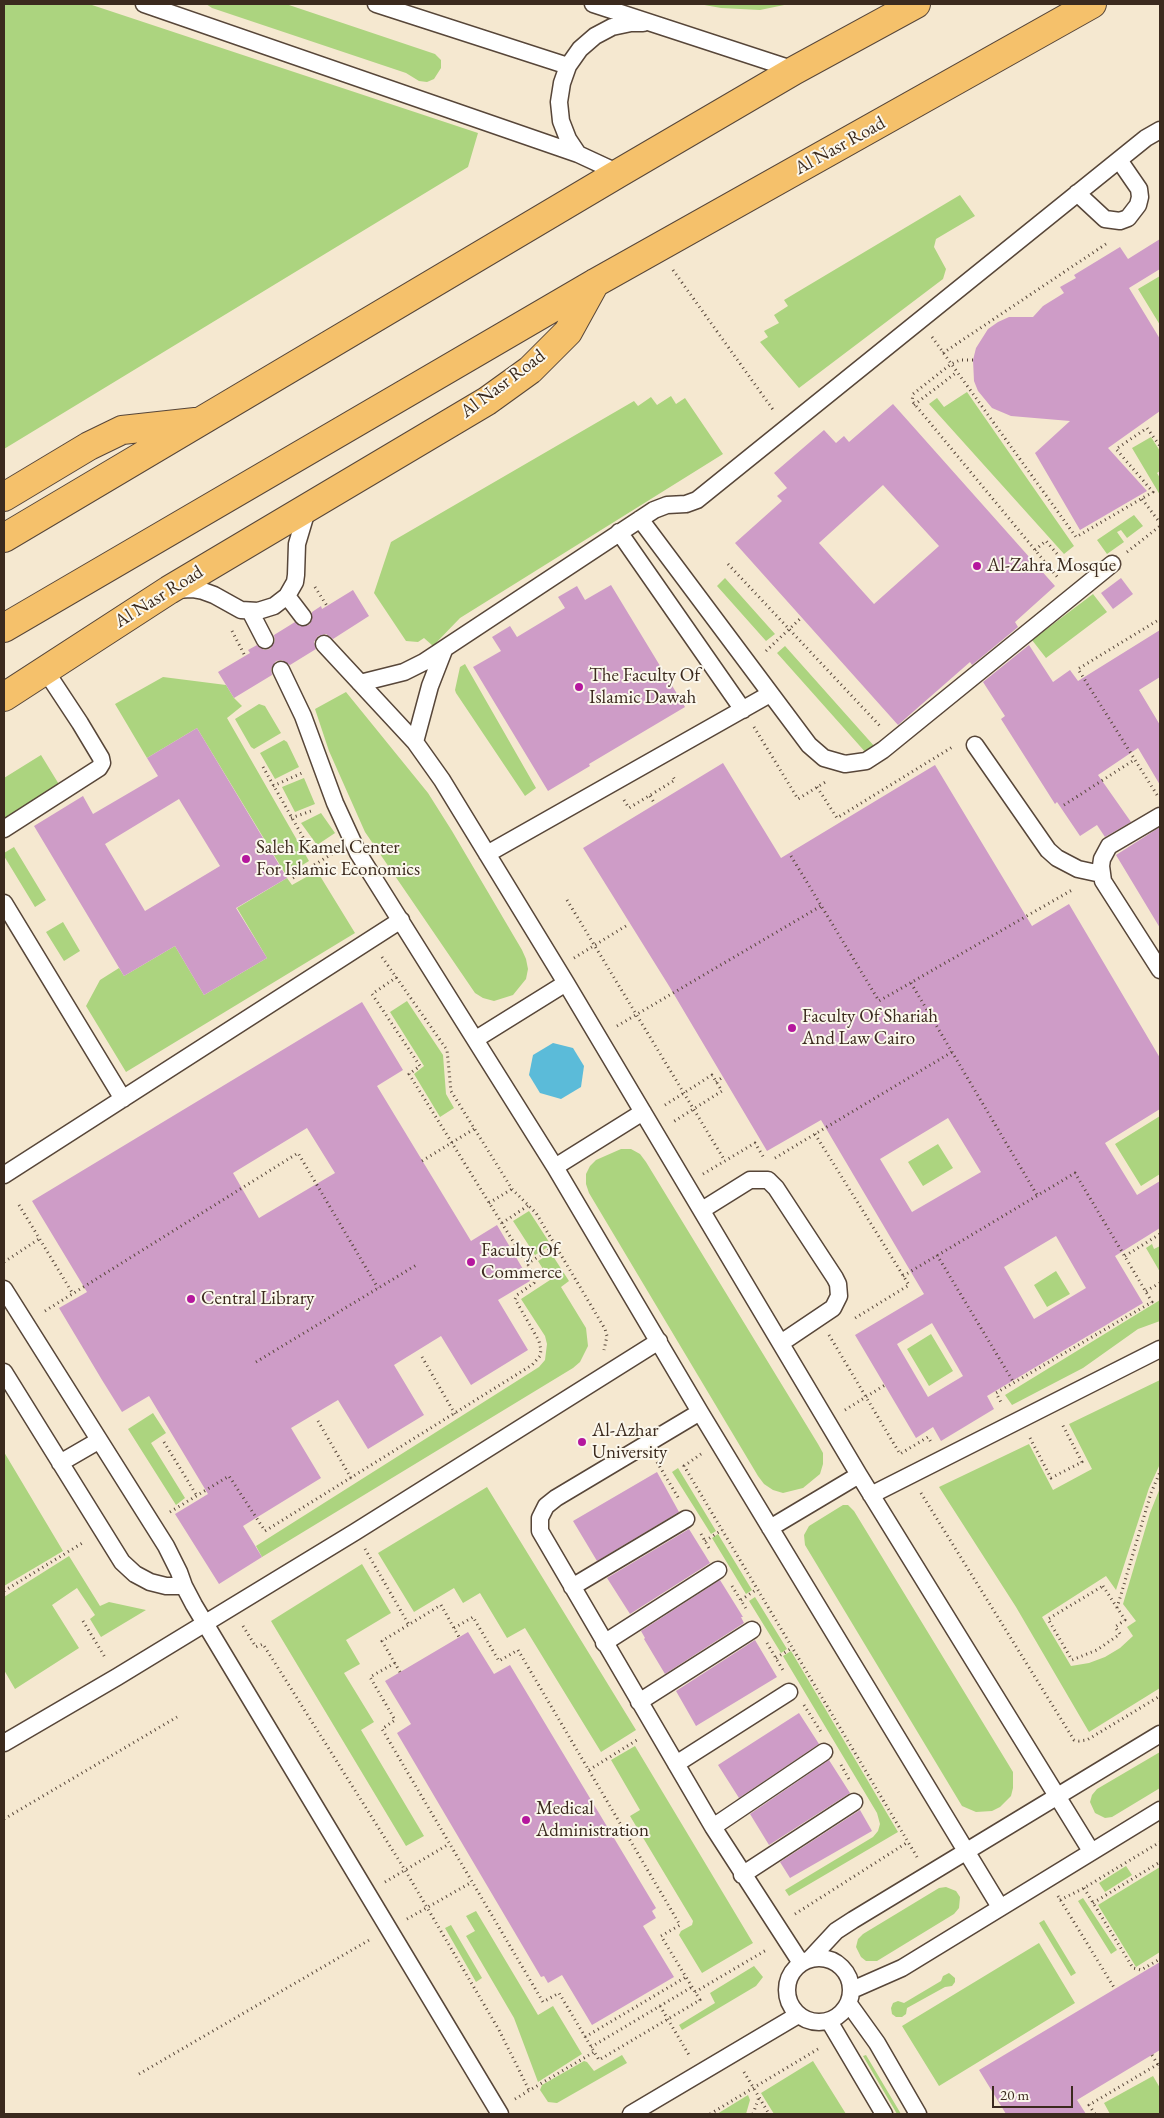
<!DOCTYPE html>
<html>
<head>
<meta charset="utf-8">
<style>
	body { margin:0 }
	#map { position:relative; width:1164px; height:2118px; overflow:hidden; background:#f5e8d0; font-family:"EB Garamond",serif }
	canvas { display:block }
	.frame { position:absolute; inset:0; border:5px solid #3b2a1e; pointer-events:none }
	.scale { position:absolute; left:992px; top:2086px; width:81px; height:22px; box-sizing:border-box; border:2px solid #3b2a1e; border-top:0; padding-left:6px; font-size:15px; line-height:18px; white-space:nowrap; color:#3b2a1e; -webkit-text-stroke:4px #fbf7ec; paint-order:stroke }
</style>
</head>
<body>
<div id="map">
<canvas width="1164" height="2118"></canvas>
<div class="frame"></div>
<div class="scale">20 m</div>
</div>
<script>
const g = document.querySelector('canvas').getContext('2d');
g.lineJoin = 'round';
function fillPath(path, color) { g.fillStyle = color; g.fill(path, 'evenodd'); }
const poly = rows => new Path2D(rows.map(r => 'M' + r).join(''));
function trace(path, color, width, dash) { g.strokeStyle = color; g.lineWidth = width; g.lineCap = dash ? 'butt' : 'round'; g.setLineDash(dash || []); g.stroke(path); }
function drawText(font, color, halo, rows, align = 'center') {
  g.font = font + ' "EB Garamond",serif'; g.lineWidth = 4; g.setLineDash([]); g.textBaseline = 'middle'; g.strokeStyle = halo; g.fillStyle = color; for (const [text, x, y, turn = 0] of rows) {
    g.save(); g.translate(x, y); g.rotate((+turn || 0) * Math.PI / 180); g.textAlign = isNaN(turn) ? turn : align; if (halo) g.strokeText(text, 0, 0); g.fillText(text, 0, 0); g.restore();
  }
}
const green = poly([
	[4,4,89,4,478,133,468,167,4,449],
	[206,4,286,4,435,54,441,60,441,68,434,79,427,82,419,81,406,73,212,8],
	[699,4,789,4,760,10,721,8],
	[960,195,975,216,936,239,934,247,946,269,943,279,799,388,760,342,768,337,764,331,779,323,774,315,788,306,784,300],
	[1160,276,1160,325,1138,289],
	[967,392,1074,546,1064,554,929,404,937,398,944,407],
	[671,396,676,404,685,398,723,454,460,618,433,646,424,638,418,642,406,641,374,593,391,542,634,401,638,406,651,397,657,405],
	[1151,437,1160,451,1160,471,1157,473,1160,478,1160,495,1132,448],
	[1134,515,1143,526,1127,538,1121,530,1117,532,1124,542,1107,554,1097,540],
	[725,578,775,634,766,641,717,586],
	[1093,594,1107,612,1046,658,1032,640],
	[785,646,875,747,867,754,777,653],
	[465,664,536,788,525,796,456,693,455,690,460,667],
	[163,677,226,685,234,698,242,706,227,718,309,861,286,875,197,728,147,758,115,704],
	[346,692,428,793,452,831,522,950,526,959,528,969,526,979,513,995,494,1001,483,998,475,993,365,832,329,751,315,709],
	[259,704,265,706,281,733,254,749,251,747,235,719],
	[284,740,287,742,299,767,275,779,260,753],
	[41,755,60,786,4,820,4,778],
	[304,778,315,804,295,812,282,787],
	[321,813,335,833,317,845,301,823],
	[14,847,46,900,35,907,4,856,4,853],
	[317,871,355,933,126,1072,86,1006,100,980,119,968,124,976,175,946,204,995,267,958,237,908,287,878,292,885],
	[63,922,80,951,64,961,46,932],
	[407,1001,443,1055,446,1094,454,1108,440,1117,414,1074,424,1066,390,1012],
	[1160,1116,1160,1174,1141,1186,1115,1144],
	[938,1144,953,1168,923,1186,908,1162],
	[621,1149,631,1149,640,1154,646,1162,818,1444,823,1453,823,1464,820,1474,803,1488,783,1493,773,1490,764,1484,758,1476,589,1193,586,1184,586,1174,590,1166,596,1160],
	[529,1211,551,1245,535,1255,513,1221],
	[1152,1244,1154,1249,1160,1246,1160,1272,1146,1248],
	[551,1253,569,1281,561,1287,586,1328,588,1346,580,1362,573,1368,262,1557,256,1546,539,1367,545,1360,547,1344,545,1336,521,1299,550,1280,538,1261],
	[1056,1271,1070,1294,1047,1307,1034,1285],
	[1160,1300,1160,1321,1138,1329,1083,1368,1012,1405,1005,1395],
	[931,1334,953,1371,929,1386,907,1349],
	[1160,1380,1160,1464,1149,1488,1116,1590,1106,1576,1042,1617,1071,1666,1089,1663,1105,1657,1120,1648,1133,1636,1127,1627,1136,1621,1123,1604,1150,1513,1160,1488,1160,1688,1089,1732,1016,1607,939,1487,1029,1444,1053,1490,1092,1469,1069,1424],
	[153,1413,166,1433,151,1443,185,1498,176,1505,128,1429],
	[4,1452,63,1551,4,1586],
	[678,1468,716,1531,711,1534,672,1472],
	[487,1487,636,1730,601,1752,525,1628,507,1638,480,1593,463,1603,454,1588,414,1612,378,1553],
	[843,1505,848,1505,854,1511,1013,1772,1013,1788,1011,1796,1000,1807,992,1811,976,1812,962,1806,805,1545,804,1535,809,1526],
	[718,1534,752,1590,746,1594,712,1538],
	[69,1556,100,1606,109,1602,146,1610,101,1637,90,1619,95,1615,77,1588,52,1605,79,1648,15,1689,4,1670,4,1597],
	[362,1564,391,1613,346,1640,360,1664,344,1673,374,1722,361,1730,424,1836,406,1846,271,1621],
	[755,1597,787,1649,781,1653,749,1601],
	[791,1651,898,1832,789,1896,785,1890,873,1837,878,1831,880,1824,877,1813,783,1656],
	[635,1746,753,1943,702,1973,679,1935,681,1931,692,1925,693,1921,630,1816,640,1810,611,1760],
	[1160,1752,1160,1788,1112,1817,1105,1818,1095,1813,1090,1802,1092,1795,1097,1789],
	[1126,1866,1132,1875,1105,1892,1099,1883],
	[1160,1867,1160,1952,1136,1967,1098,1905],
	[946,1887,956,1891,960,1897,959,1908,954,1914,877,1961,866,1961,861,1957,856,1947,858,1939,863,1934,939,1888],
	[1083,1898,1117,1950,1111,1954,1078,1901],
	[476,1911,538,2015,553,2006,582,2054,538,2082,514,2018,466,1936,475,1931,466,1916],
	[1044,1920,1076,1973,1071,1976,1039,1923],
	[451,1925,482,1978,476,1982,445,1928],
	[1039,1943,1075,2003,939,2086,902,2026],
	[754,1966,763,1977,756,1986,682,2030,679,2025,715,2003,710,1993],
	[949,1973,955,1978,955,1982,952,1986,945,1987,907,2008,906,2014,902,2017,896,2017,892,2014,891,2008,893,2003,898,2001,904,2003,941,1981,943,1976],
	[622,2055,627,2063,557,2103,548,2102,540,2090,542,2085,584,2061,587,2062,594,2071],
	[866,2055,901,2114,897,2114,863,2056],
	[813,2061,846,2114,774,2114,761,2093],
	[1153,2076,1160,2088,1160,2114,1110,2114,1104,2103],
	[748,2095,750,2100,746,2114,717,2114]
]);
const water = poly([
	[553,1043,573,1048,584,1066,581,1087,561,1099,540,1093,529,1075,533,1055]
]);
const building = poly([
	[1160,239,1160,269,1129,288,1160,339,1160,411,1108,448,1147,491,1080,530,1035,453,1070,421,1011,416,992,408,978,391,974,381,973,360,976,348,988,329,998,322,1009,317,1033,317,1043,306,1064,293,1060,287,1076,278,1074,275,1120,247,1128,259],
	[893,404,1055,586,1015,622,1018,627,972,665,970,662,898,725,735,543,782,501,777,496,787,488,774,473,824,430,836,443,844,436,849,442],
	[883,485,939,546,874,604,819,543],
	[1121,578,1133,594,1113,609,1101,593],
	[611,585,685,707,589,764,590,766,548,791,473,667,501,651,492,637,510,626,517,637,565,608,558,597,577,586,585,600],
	[353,590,369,616,333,639,326,634,318,636,314,642,316,649,290,665,282,660,276,661,271,669,272,675,234,698,218,672,250,653,248,650,257,645,264,650,270,649,275,641,274,635,295,622,300,626,309,625,312,620,312,612,321,606,322,609],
	[1160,630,1160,677,1139,690,1160,725,1160,785,1138,748,1098,775,1131,822,1105,837,1097,825,1080,836,1057,802,1055,804,1001,719,1005,716,983,682,1029,645,1053,682,1070,670,1078,681],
	[197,728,287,878,236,908,267,958,204,995,175,946,124,976,34,826,83,796,93,814,158,776,147,758],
	[179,799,220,866,145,911,105,844],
	[723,763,781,858,935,765,1032,926,1069,904,1160,1058,1160,1109,1105,1143,1137,1195,1160,1181,1160,1228,1115,1256,1143,1303,987,1396,994,1409,941,1441,933,1427,916,1438,855,1335,924,1294,821,1120,767,1151,669,986,583,848],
	[948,1118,981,1172,912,1212,880,1159],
	[1056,1236,1086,1288,1034,1319,1004,1267],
	[932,1323,963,1376,928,1397,897,1344],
	[1160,827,1160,928,1116,855],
	[362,1002,403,1070,377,1086,471,1241,497,1225,530,1281,498,1300,528,1350,471,1385,441,1336,394,1365,424,1415,368,1449,338,1400,291,1428,321,1478,243,1526,262,1557,219,1584,175,1514,208,1494,149,1396,122,1412,102,1380,59,1308,87,1292,32,1201],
	[307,1128,335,1173,259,1218,233,1173],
	[657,1472,679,1512,597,1561,573,1521],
	[689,1529,710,1563,630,1614,607,1578],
	[720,1580,743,1617,741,1617,744,1623,665,1674,644,1639,645,1638,641,1631],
	[468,1632,494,1674,510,1665,656,1908,652,1911,656,1918,643,1926,674,1977,592,2025,562,1975,548,1983,544,1976,541,1977,397,1733,411,1724,385,1681],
	[755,1640,777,1677,696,1726,676,1691],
	[799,1713,819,1744,739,1798,718,1765],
	[829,1760,850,1793,769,1845,750,1814],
	[860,1810,872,1831,790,1878,780,1862],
	[1160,1962,1160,2050,1077,2100,1086,2114,1006,2114,979,2070]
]);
const path = poly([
	[673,270,774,411],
	[932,337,1076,537,1153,492,1116,449,1147,428,1160,446],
	[943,353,1109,242],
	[973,360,960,360,951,364,913,394,912,401,1059,579],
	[914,405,957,372],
	[1142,499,1160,523],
	[1035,550,1046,541,1071,570],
	[1127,552,1160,526],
	[728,564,880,726],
	[315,587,327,606],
	[232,631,245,656],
	[766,651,802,617],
	[754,727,798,799,827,781],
	[263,767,312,853,330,843],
	[273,786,302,773],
	[817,787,837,818,954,746],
	[1157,795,1078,669,1160,619],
	[650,796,655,804],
	[624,800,629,808,675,780,672,775],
	[1064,805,1134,760],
	[291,818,314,810],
	[791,856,879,1001,1072,890],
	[293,878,335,852],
	[567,900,725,1161],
	[382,957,447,1050,451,1091,512,1189,536,1213,605,1329,607,1336,604,1350],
	[574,958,629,924],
	[911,983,1037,1195],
	[617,1026,821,906],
	[716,1082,723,1077],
	[665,1105,712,1075,722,1091,673,1122],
	[815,1134,909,1285,852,1320],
	[775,1158,952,1052],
	[422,1161,474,1129],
	[703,1174,755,1143,764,1158],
	[489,1203,512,1189],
	[19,1205,73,1294],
	[502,1223,529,1205],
	[937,1255,1014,1383],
	[1125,1256,1160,1234],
	[4,1262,39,1239],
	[527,1264,555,1246],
	[903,1276,1075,1173,1152,1302,996,1393,1002,1404],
	[1146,1291,1160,1283],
	[45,1311,298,1153,378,1288],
	[829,1335,900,1454,928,1437,931,1442],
	[422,1357,455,1414],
	[256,1362,418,1264],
	[845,1410,885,1385],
	[318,1421,351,1478],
	[1030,1438,1051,1478,1082,1462,1062,1424],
	[164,1442,197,1496],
	[701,1454,684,1466,917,1857],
	[657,1462,679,1499],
	[921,1493,1074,1740,1079,1741,1087,1740,1160,1696],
	[170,1512,229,1476,265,1531,532,1365,540,1356,541,1350,539,1341,515,1299,517,1295,534,1283,536,1278,409,1074,420,1066,372,994,397,977],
	[701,1534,710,1550],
	[705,1541,722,1530],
	[365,1549,409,1625],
	[732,1586,747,1610],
	[1103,1586,1125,1620,1115,1627,1120,1634,1097,1650,1072,1660,1048,1619,1103,1586],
	[4,1591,84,1542],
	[741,1600,757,1589],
	[1117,1608,1151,1493,1160,1472],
	[83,1621,106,1659],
	[243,1626,256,1647,263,1644,405,1870,499,2030,529,2090],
	[767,1643,784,1672],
	[776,1658,792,1648],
	[395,1663,370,1677,395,1720,382,1729,543,2002,559,1993,599,2060,700,2000,661,1936,680,1925,518,1650,499,1661,473,1617,454,1628],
	[400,1672,382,1641,441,1605,459,1637],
	[804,1705,821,1732],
	[841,1765,850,1781],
	[589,1770,637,1740],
	[4,1819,177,1717],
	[385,1882,449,1844],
	[1084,1888,1133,1968,1141,1970,1160,1959],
	[1058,1896,1115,1989],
	[1060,1900,1084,1888,1160,1842],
	[1093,1903,1160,1862],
	[795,1914,908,1842],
	[407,1919,472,1882],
	[695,1992,768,1949],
	[660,2006,689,2055],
	[585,2037,686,1977],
	[591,2047,692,1987],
	[1152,2055,1160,2068],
	[744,2072,769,2114],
	[139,2074,371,1939],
	[515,2099,594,2052],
	[710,2114,818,2049],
	[753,2114,759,2097],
	[1095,2114,1089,2105,1160,2063]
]);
const service = poly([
	[144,4,578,154,619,173],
	[376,4,568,66],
	[593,4,795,70],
	[578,154,568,139,561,121,559,102,562,83,568,66,580,49,595,36,612,27,631,23,643,23],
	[1077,193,1105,219,1120,221,1128,218,1138,205,1140,197,1139,189,1119,160],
	[640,519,809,745,824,758,845,764,866,761,883,750,1112,564],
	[619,532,743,710],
	[173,590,192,589,203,591,214,595,241,610,258,611,274,606,287,596,295,582,296,575,297,544,308,507],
	[287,596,303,617],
	[250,611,265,640],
	[324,644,415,742,442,780,566,983,859,1475,1091,1851],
	[281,670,303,716,335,803,358,853,555,1167,700,1412,1000,1907],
	[360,683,404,672,424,662,654,510,667,505,686,504,697,500,1146,138,1160,130],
	[415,742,430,686,444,650],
	[975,745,1048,850,1057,858,1078,869,1101,874],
	[1160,816,1109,846,1102,859,1101,866,1103,881,1160,970],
	[4,829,99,768,102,763,101,758,80,723,45,670],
	[487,854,770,694],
	[4,903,123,1099],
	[476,1039,566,983],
	[555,1167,643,1112],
	[4,1175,401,920],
	[702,1210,750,1180,768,1180,776,1188,835,1278,838,1284,839,1296,833,1308,781,1343],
	[4,1289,166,1546,179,1572,184,1586,194,1605,500,2114],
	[4,1372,122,1562,135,1574,150,1582,166,1586,184,1586],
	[700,1412,556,1498,546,1506,540,1518,540,1531,713,1827,801,1963],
	[60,1463,98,1441],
	[871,1495,1160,1349],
	[770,1528,859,1475],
	[572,1587,686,1519],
	[604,1643,718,1570],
	[639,1702,752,1630],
	[4,1743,117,1677,355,1532,659,1341],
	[676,1764,789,1692],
	[713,1827,824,1752],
	[742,1875,854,1802],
	'787 1990a32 32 0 1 1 64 0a32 32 0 1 1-64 0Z',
	[810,1959,836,1931,853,1920,1160,1734],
	[852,1990,902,1968,1160,1810],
	[849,2004,877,2043,918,2114],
	[829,2021,884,2114],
	[631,2114,798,2015]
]);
const trunk = poly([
	[4,497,89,446,122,430,195,422],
	[4,538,619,173,795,70,916,4],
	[4,628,595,283,1092,4],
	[4,697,169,590,487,401,530,370,568,332,595,283]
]);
const markers = [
	[977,566,5,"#b5179e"],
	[579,687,5,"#b5179e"],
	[246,859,5,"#b5179e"],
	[792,1028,5,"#b5179e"],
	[471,1262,5,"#b5179e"],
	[191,1299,5,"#b5179e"],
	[582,1442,5,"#b5179e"],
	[526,1820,5,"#b5179e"]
];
const streetNames = [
	["Al Nasr Road",840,146,-29],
	["Al Nasr Road",503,384,-37],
	["Al Nasr Road",159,597,-32]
];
const poiNames = [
	["Al-Zahra Mosque",987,566],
	["The Faculty Of",589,676],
	["Islamic Dawah",589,698],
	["Saleh Kamel Center",256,848],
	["For Islamic Economics",256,870],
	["Faculty Of Shariah",802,1017],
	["And Law Cairo",802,1039],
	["Faculty Of",481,1251],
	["Commerce",481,1273],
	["Central Library",201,1299],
	["Al-Azhar",592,1431],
	["University",592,1453],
	["Medical",536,1809],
	["Administration",536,1831]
];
fillPath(green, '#acd47f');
fillPath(water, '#5bbbd9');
fillPath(building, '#ce9cc7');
trace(service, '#574639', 19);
trace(trunk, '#574639', 30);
trace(path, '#574639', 3, [1, 4]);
trace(service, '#fff', 16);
trace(trunk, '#f5c16b', 28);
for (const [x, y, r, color] of markers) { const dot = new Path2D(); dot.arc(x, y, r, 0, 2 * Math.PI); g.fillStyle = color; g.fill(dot); trace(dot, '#fbf7ec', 2); }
drawText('19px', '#3b2a1e', '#fbf7ec', streetNames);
drawText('19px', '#3b2a1e', '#fbf7ec', poiNames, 'left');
</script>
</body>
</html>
